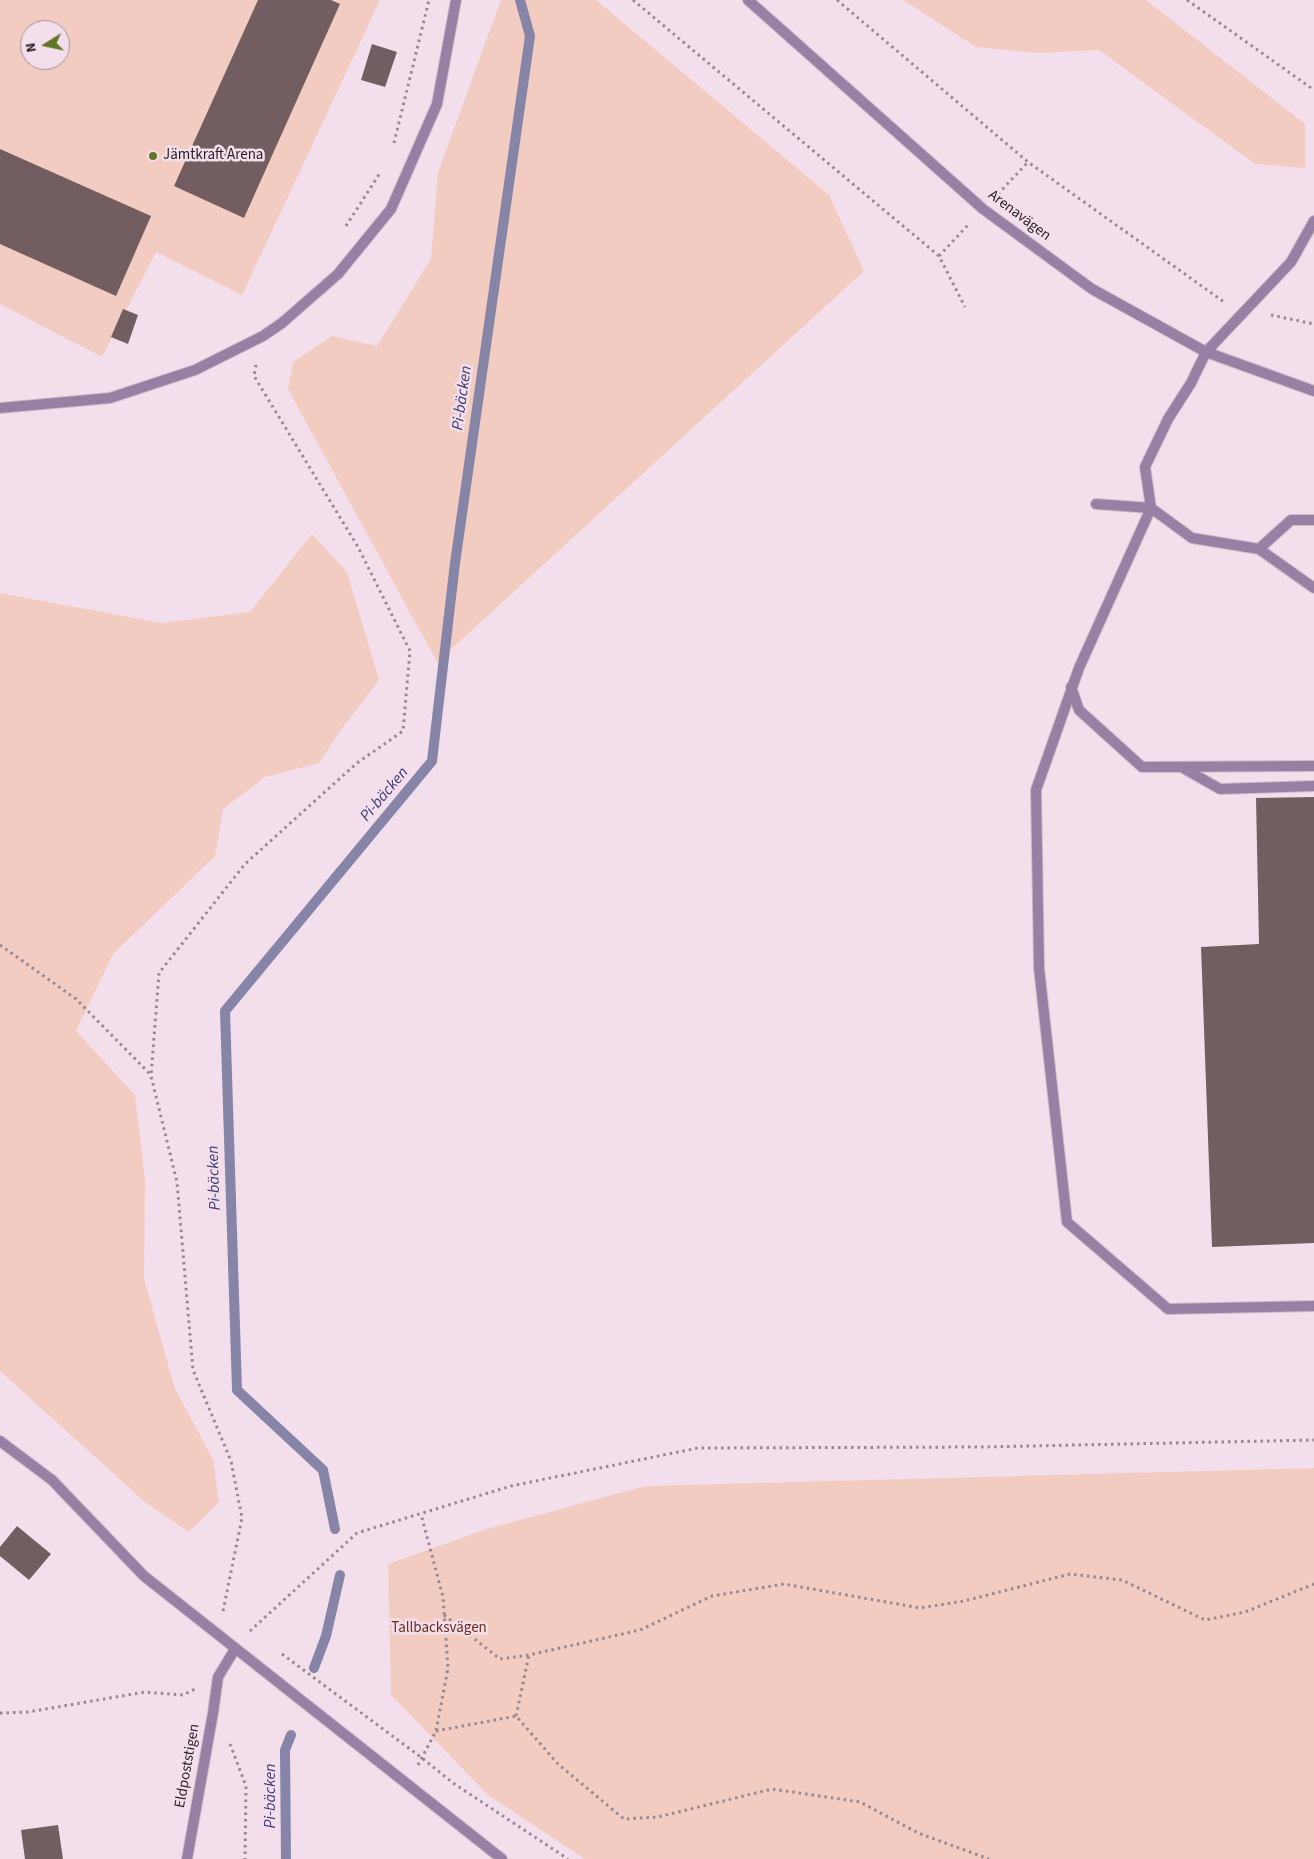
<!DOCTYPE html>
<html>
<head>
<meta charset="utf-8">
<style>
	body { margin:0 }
	#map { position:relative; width:1314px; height:1859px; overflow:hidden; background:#f3dfec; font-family:"Source Sans 3",sans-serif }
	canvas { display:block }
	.north { position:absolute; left:20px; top:20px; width:50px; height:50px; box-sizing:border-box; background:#f3dfec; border:1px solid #a1929c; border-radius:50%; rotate:260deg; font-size:14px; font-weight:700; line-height:20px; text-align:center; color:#261f23 }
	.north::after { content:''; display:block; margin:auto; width:18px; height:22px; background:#607424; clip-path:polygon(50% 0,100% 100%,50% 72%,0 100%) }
</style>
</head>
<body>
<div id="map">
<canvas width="1314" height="1859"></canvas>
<div class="north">N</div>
</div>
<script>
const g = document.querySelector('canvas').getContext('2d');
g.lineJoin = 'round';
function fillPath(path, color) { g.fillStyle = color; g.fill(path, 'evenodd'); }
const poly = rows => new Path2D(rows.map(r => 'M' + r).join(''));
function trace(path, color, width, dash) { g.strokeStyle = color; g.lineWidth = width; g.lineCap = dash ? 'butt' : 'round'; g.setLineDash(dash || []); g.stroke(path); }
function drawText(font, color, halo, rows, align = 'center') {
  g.font = font + ' "Source Sans 3",sans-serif'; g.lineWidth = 5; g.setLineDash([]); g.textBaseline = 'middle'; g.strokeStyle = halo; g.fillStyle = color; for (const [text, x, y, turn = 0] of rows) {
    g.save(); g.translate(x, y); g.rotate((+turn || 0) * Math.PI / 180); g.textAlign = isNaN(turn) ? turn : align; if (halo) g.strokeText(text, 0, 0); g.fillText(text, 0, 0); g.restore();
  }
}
const green = poly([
	[0,0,380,0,242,295,156,252,102,357,0,304],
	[30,30,60,30,60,60,30,60],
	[501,0,596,0,829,195,864,271,437,662,288,389,293,362,332,336,377,346,431,259,438,173],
	[903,0,1146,0,1305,124,1305,168,1255,164,1099,50,1037,53,976,47],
	[312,534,347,572,379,680,340,731,319,763,265,777,223,809,215,856,113,954,76,1031,135,1095,145,1180,144,1279,175,1389,213,1459,219,1502,189,1532,146,1503,0,1371,0,593,161,623,250,612],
	[1314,1468,1314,1859,585,1859,488,1795,391,1695,388,1564,487,1529,645,1486]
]);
const stream = poly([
	[335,1529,323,1470,237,1390,225,1011,432,761,455,563,530,36,520,0],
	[314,1668,326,1636,340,1575],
	[286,1859,285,1750,291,1735]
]);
const building = poly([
	[258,0,331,0,340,4,244,218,174,186],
	[372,44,397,52,385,87,361,80],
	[0,149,151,216,116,296,0,244],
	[123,309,138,315,128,344,111,337],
	[1314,797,1314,1243,1212,1247,1201,947,1259,944,1256,798],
	[17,1526,51,1554,29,1580,0,1556,0,1547],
	[58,1825,63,1859,25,1859,21,1830]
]);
const path = poly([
	[633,0,939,256,965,307],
	[837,0,1028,162,1224,302],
	[1187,0,1314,90],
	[394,143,429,0],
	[998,194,1028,162],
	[346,226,380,173],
	[939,256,969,224],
	[1271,315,1314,324],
	[0,945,76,999,151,1075],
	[223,1611,242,1518,231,1461,193,1370,177,1182,151,1076,159,973,245,864,357,763,403,731,410,651,358,547,254,376,256,365],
	[444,1615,500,1659,529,1655,640,1630,712,1596,784,1584,920,1608,964,1601,1070,1574,1122,1580,1205,1620,1245,1612,1314,1584],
	[250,1631,357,1533,511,1486,698,1448,983,1447,1314,1440],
	[282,1654,422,1758,453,1783,568,1859],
	[0,1713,28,1712,145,1692,183,1695,195,1689],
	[516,1716,529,1655],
	[436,1731,516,1716,558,1764,624,1819,658,1817,772,1789,860,1802,918,1833,989,1859],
	[230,1744,246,1786,245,1859],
	[418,1765,436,1731,448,1668,443,1597,421,1514]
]);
const service = poly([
	[1314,221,1291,262,1206,352,1191,383,1168,419,1145,467,1151,508,1192,538,1259,549,1291,520,1314,520],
	[1096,504,1151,508,1079,668,1036,790,1039,968,1067,1222,1168,1309,1314,1306],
	[1259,549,1314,588],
	[1071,687,1079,710,1142,767,1314,766],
	[1183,768,1220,789,1314,786]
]);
const minor = poly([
	[748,0,983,209,1092,289,1206,352,1314,391],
	[0,408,110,398,195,370,263,336,282,323,338,274,391,209,437,104,456,0],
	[0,1441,52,1480,144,1576,502,1859],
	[187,1859,213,1713,218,1677,235,1649]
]);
const markers = [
	[153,156,5,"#607424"]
];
const poiNames = [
	["Jämtkraft Arena",163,156]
];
const streetNames = [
	["Arenavägen",1019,216,37],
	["Eldpoststigen",188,1766,-80]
];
const parkNames = [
	["Tallbacksvägen",439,1629]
];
const waterNames = [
	["Pi-bäcken",463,398,-82],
	["Pi-bäcken",385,795,-50],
	["Pi-bäcken",215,1178,-92],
	["Pi-bäcken",271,1796,-90]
];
fillPath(green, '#f2ccc1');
trace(stream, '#8684a7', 10);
fillPath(building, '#725e60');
trace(service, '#cebcc8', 12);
trace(minor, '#cebcc8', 12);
trace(path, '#968890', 3, [2.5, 4]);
trace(service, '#9680a4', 10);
trace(minor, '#9680a4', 10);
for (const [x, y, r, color] of markers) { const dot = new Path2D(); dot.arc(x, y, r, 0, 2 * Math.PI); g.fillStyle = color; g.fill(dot); trace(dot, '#f3dfec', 2); }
drawText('15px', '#261f23', '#f3dfec', poiNames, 'left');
drawText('15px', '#261f23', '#f3dfec', streetNames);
drawText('15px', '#702e1b', '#f3dfec', parkNames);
drawText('italic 16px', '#3e3a76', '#f3dfec', waterNames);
</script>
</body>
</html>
